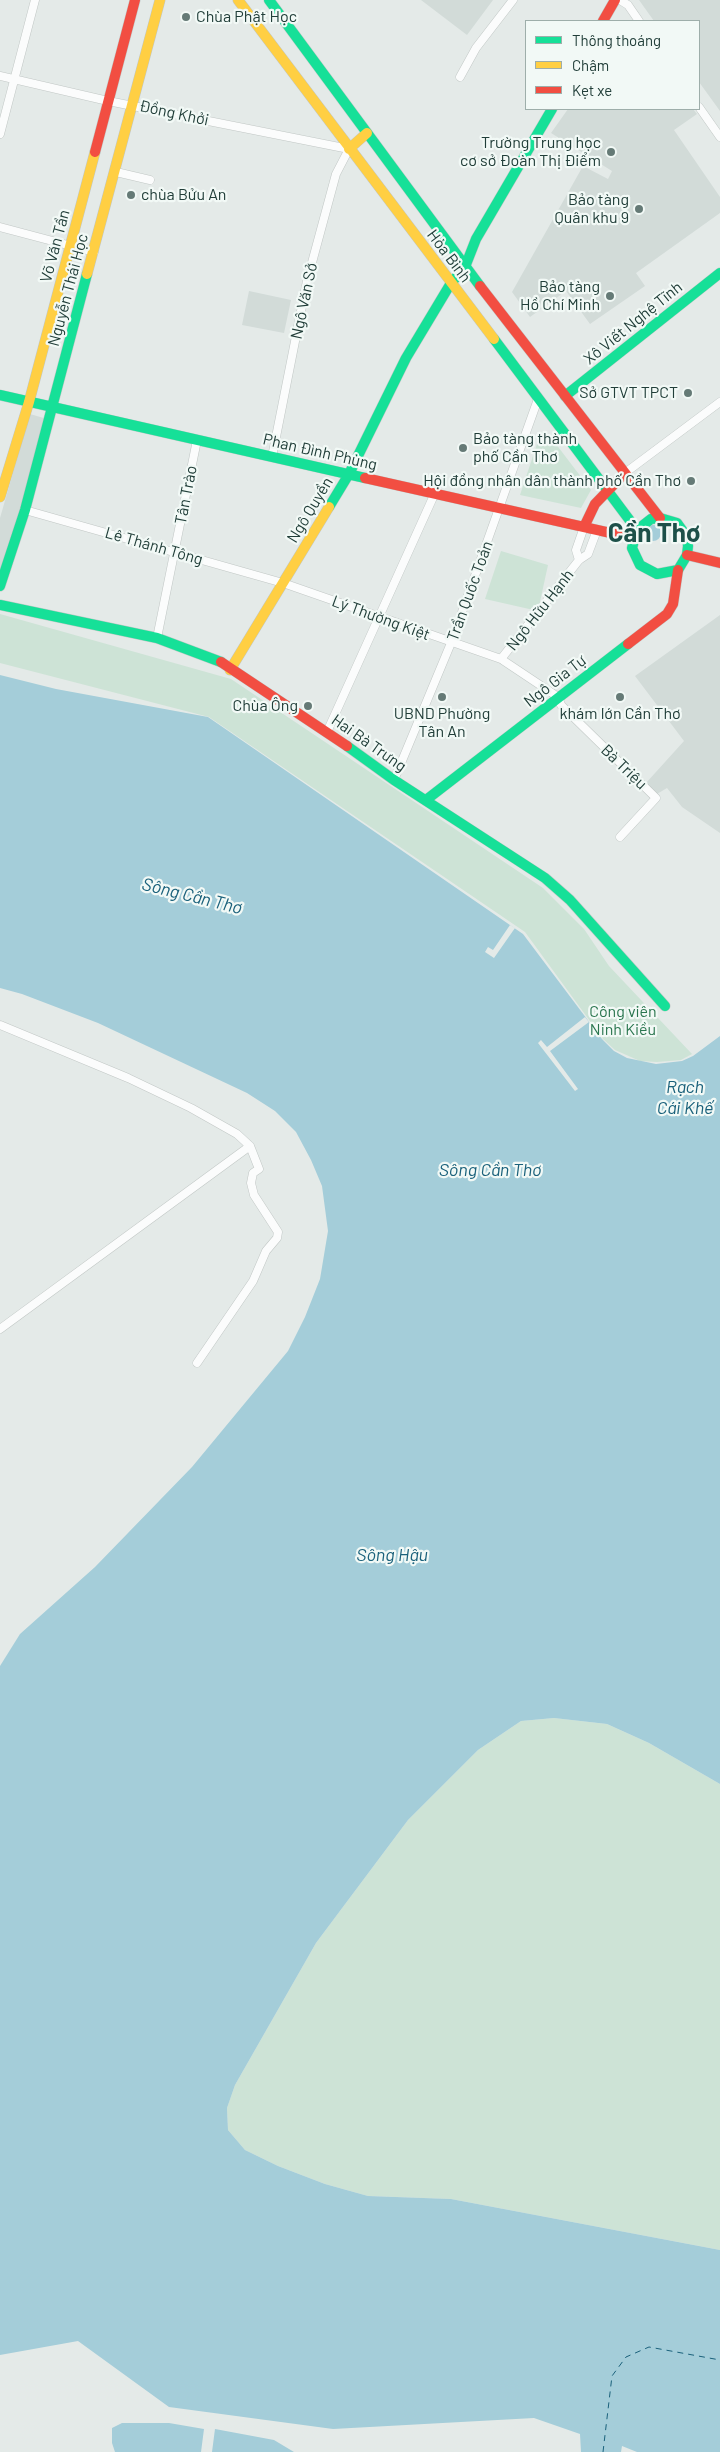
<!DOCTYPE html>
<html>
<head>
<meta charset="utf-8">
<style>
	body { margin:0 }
	#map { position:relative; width:720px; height:2452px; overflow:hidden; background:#e4eae8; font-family:Barlow,sans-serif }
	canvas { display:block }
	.legend { position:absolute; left:525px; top:20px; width:175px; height:90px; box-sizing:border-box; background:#f2f9f6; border:1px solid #9eaeaa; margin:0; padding:6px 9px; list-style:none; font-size:15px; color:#213e39 }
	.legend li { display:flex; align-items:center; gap:10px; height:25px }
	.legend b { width:25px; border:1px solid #9eaeaa }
</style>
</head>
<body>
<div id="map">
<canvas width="720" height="2452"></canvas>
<ul class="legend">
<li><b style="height:6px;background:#16e098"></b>Thông thoáng</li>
<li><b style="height:6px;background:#ffcf43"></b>Chậm</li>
<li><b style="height:6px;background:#f24e42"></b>Kẹt xe</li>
</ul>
</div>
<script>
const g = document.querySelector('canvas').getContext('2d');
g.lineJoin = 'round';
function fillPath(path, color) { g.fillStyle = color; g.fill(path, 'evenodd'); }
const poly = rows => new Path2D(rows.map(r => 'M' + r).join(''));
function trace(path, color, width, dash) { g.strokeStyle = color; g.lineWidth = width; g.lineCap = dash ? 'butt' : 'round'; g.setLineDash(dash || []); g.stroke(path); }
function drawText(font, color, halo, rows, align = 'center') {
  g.font = font + ' Barlow,sans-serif'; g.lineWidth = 4.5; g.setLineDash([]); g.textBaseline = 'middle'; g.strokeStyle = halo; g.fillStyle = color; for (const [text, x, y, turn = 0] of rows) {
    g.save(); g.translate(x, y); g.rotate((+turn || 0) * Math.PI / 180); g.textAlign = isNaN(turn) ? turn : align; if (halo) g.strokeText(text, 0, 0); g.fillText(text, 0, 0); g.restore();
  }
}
const built = poly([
	[421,0,493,0,467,35],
	[639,0,720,0,720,111,699,82,699,21,654,21],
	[568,109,693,109,697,114,674,130,720,197,720,213,636,273,645,286,590,324,566,291,530,317,512,292,583,166,608,179,612,171,551,133],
	[249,291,291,300,284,333,242,325],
	[30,414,47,419,0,580,0,518],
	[720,615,720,833,682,807,667,788,657,794,646,783,684,741,635,676]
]);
const green = poly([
	[546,431,591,490,581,508,520,495,541,432],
	[501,551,548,565,538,611,485,599],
	[0,614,231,679,543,888,584,929,609,966,692,1054,681,1060,657,1062,640,1061,615,1050,603,1039,525,932,209,717,0,663],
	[554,1718,607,1724,649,1743,720,1784,720,2250,451,2199,368,2196,325,2184,278,2166,245,2150,228,2130,227,2108,235,2085,316,1943,408,1820,478,1750,521,1721]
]);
const water = poly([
	'645 533a8 8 0 1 1 16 0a8 8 0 1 1-16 0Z',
	[0,675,56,689,208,717,523,934,602,1039,614,1051,627,1058,656,1064,682,1061,693,1056,720,1036,720,1784,649,1743,607,1724,554,1718,521,1721,478,1750,408,1820,316,1943,235,2085,227,2108,228,2130,245,2150,278,2166,325,2184,368,2196,451,2199,720,2250,720,2452,637,2452,622,2446,621,2452,581,2452,580,2434,534,2418,333,2429,169,2407,78,2341,0,2355,0,1666,20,1634,95,1567,192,1467,288,1351,305,1317,320,1279,328,1231,322,1186,311,1160,296,1132,275,1111,247,1093,98,1023,22,994,0,988],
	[122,2423,169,2423,204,2429,201,2452,115,2452,112,2443,112,2428],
	[215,2429,274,2440,294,2452,212,2452]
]);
const pier = poly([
	[510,925,515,928,494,958,485,952,488,947,493,950],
	[585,1017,589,1022,550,1051,578,1089,575,1091,538,1043,541,1040,547,1047]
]);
const ferry = poly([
	[603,2452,612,2376,626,2357,649,2347,720,2360]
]);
const street = poly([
	[620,0,628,5,639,21],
	[0,76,108,101,349,149,336,174,307,281,272,457],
	[460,77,476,48,513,0],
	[699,107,720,137],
	[0,134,35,0],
	[116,172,150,180],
	[0,227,94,252],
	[625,473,720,402],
	[25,510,283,583,501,659,558,697,561,705,656,798,620,837],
	[579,560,576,550,584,527],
	[157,638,197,440],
	[501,659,579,560,588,554,597,530],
	[327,732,435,493],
	[394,780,451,643,538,399],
	[0,1025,128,1078,191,1108,237,1134,250,1146,0,1329],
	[197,1363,253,1281,266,1251,277,1238,278,1232,254,1195,251,1183,253,1173,259,1169,250,1146]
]);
const fast = poly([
	[269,0,480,286],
	[494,339,637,530],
	[0,395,365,478],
	[565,396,720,273],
	[329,507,349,474,406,358,451,283,465,267,476,239,552,109],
	[660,518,677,523,687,537,688,546,687,555,678,570,657,574,640,565,632,548,637,530,651,519,660,518],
	[0,586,25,510,87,274],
	[0,605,157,638,221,662],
	[347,746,394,780,545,878,570,900,665,1006],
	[426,800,628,644]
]);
const slow = poly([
	[238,0,494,339],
	[349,149,367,133],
	[87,274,160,0],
	[0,497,29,402,95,152],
	[230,670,329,507]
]);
const jam = poly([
	[603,21,615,0],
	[95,152,135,0],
	[480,286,660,518],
	[365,478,633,538],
	[584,527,595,504,625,473],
	[687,555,720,563],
	[628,644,667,614,673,604,678,570],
	[221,662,347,746]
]);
const markers = [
	[186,17,5,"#657a76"],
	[611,152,5,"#657a76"],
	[131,195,5,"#657a76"],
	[639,209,5,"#657a76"],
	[610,296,5,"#657a76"],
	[688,393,5,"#657a76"],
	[463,448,5,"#657a76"],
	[691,481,5,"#657a76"],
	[442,697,5,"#657a76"],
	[620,697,5,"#657a76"],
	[308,706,5,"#657a76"]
];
const poiNames = [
	["Chùa Phật Học",196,17,"left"],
	["Trường Trung học",601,143],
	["cơ sở Đoàn Thị Điểm",601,161],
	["chùa Bửu An",141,195,"left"],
	["Bảo tàng",629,200],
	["Quân khu 9",629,218],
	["Bảo tàng",600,287],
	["Hồ Chí Minh",600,305],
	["Sở GTVT TPCT",678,393],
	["Bảo tàng thành",473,439,"left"],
	["phố Cần Thơ",473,457,"left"],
	["Hội đồng nhân dân thành phố Cần Thơ",681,481],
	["Chùa Ông",298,706],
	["UBND Phường",442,714,"center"],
	["Tân An",442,732,"center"],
	["khám lớn Cần Thơ",620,714,"center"]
];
const streetNames = [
	["Đồng Khởi",174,113,12],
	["Võ Văn Tần",55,246,-75],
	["Hòa Bình",449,256,53],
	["Nguyễn Thái Học",68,290,-75],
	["Ngô Văn Sở",304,301,-78],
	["Xô Viết Nghệ Tĩnh",633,323,-39],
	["Phan Đình Phùng",320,452,13],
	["Tân Trào",186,495,-79],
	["Ngô Quyền",310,510,-59],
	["Lê Thánh Tông",154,546,16],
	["Trần Quốc Toản",470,591,-70],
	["Ngô Hữu Hạnh",540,610,-52],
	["Lý Thường Kiệt",381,618,20],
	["Ngô Gia Tự",555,681,-38],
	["Hai Bà Trưng",369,743,35],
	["Bà Triệu",624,767,44]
];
const parkNames = [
	["Công viên",623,1012],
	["Ninh Kiều",623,1030]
];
const waterNames = [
	["Sông Cần Thơ",192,896,14],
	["Rạch",685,1087],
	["Cái Khế",685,1108],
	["Sông Cần Thơ",490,1170],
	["Sông Hậu",392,1555]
];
const townNames = [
	["Cần Thơ",654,533]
];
fillPath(built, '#d2dbd8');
fillPath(green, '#cde3d6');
fillPath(water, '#a4cdd9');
fillPath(pier, '#e4eae8');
trace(ferry, '#1a617b', 1, [6, 5]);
trace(street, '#c1c7c5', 9);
trace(fast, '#c0c7c5', 11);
trace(slow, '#c0c7c5', 11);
trace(jam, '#c0c7c5', 11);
trace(street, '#fbfcfc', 8);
trace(fast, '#16e098', 10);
trace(slow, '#ffcf43', 10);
trace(jam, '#f24e42', 10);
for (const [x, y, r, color] of markers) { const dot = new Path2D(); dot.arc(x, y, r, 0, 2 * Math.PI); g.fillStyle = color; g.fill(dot); trace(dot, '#f2f9f6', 2); }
drawText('16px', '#213e39', '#f2f9f6', poiNames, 'right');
drawText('16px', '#213e39', '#f2f9f6', streetNames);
drawText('16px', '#2a764f', '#f2f9f6', parkNames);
drawText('italic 18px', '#1a617b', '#f2f9f6', waterNames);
drawText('bold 26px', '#1d5049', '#f2f9f6', townNames);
</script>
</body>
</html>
